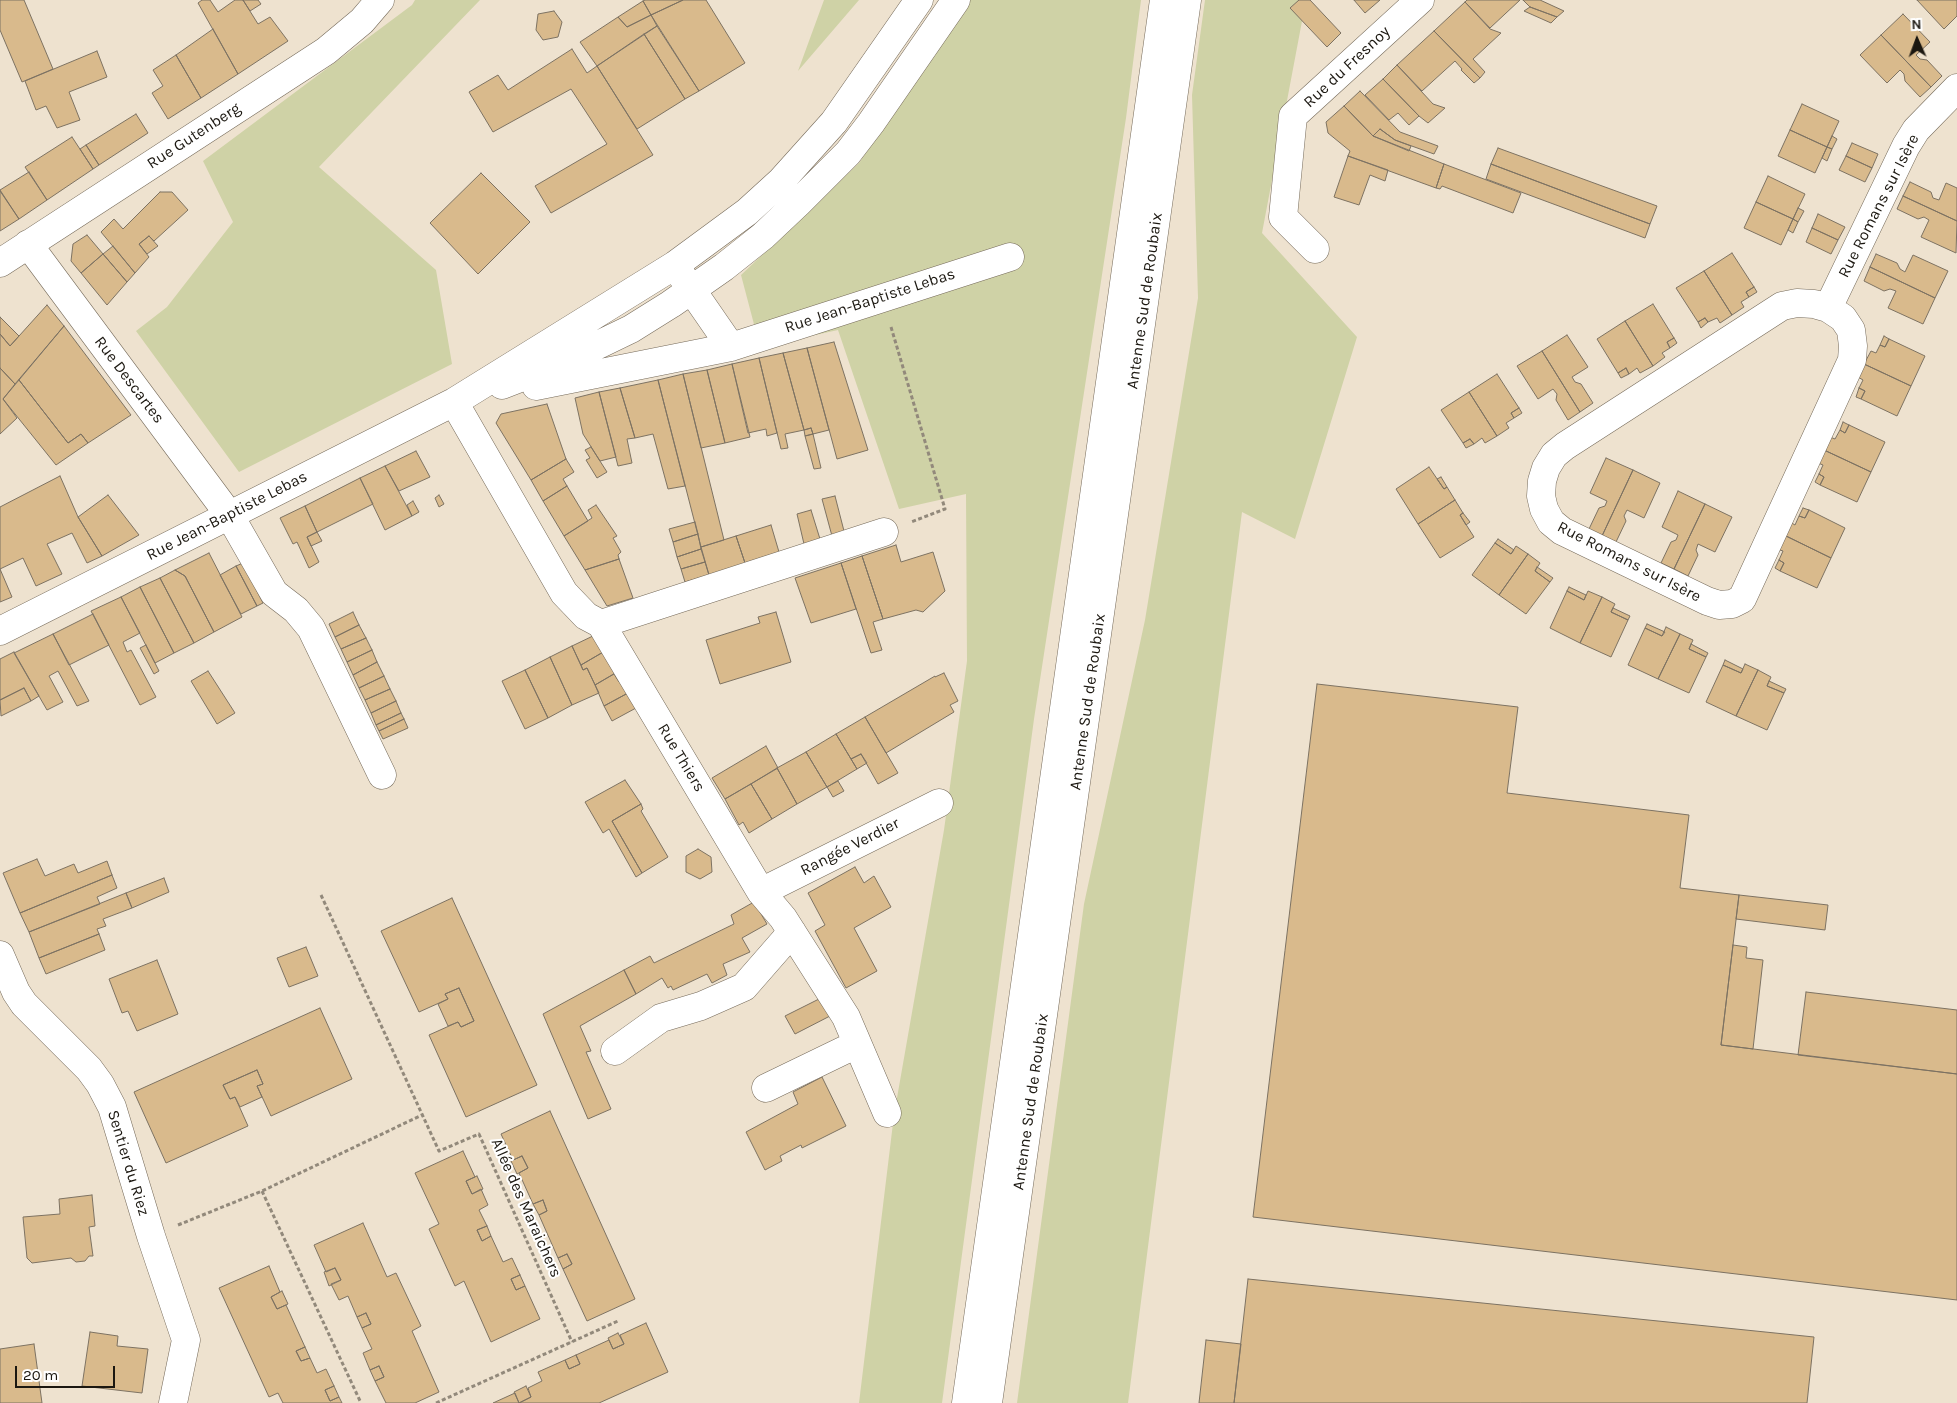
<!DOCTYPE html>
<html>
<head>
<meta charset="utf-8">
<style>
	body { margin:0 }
	#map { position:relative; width:1957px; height:1403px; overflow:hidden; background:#eee2cf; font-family:Karla,sans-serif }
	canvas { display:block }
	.north { position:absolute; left:1892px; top:15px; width:50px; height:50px; -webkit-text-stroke:4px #fff; paint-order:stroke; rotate:358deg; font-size:14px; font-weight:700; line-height:20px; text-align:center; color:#1b1710 }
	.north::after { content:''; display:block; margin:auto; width:18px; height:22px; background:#1b1710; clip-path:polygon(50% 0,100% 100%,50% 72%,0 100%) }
	.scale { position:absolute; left:15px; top:1366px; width:100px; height:22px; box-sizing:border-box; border:2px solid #1b1710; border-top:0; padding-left:6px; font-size:15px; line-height:18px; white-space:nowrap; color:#1b1710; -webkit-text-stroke:4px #fff; paint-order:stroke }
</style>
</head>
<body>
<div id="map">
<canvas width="1957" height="1403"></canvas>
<div class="north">N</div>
<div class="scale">20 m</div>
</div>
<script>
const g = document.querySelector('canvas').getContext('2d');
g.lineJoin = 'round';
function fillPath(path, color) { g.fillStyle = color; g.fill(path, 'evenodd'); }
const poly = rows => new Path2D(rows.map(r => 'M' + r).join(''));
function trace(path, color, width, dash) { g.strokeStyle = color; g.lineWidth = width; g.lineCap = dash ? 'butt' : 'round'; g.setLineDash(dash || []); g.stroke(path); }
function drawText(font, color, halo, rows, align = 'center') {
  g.font = font + ' Karla,sans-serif'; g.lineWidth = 4; g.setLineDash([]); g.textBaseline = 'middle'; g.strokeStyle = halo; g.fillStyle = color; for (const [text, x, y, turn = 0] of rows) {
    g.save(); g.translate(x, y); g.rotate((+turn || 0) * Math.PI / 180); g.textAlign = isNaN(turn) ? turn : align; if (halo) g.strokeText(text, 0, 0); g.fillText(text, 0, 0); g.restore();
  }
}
const green = poly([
	[415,0,480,0,319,167,436,270,452,364,239,472,136,331,167,307,233,222,203,161,412,5],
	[824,0,859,0,798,71],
	[969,0,1141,0,1126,118,1034,719,942,1403,859,1403,894,1115,944,830,967,661,966,494,899,509,838,330,760,347,741,275,859,163],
	[1205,0,1306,0,1262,233,1357,337,1295,539,1242,512,1128,1403,1017,1403,1084,904,1145,620,1198,298,1192,95]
]);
const building = poly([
	[0,0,24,0,53,69,22,82,0,30,0,0],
	[202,0,210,0,218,12,235,0,243,0,258,24,270,17,288,41,238,74,198,3,202,0],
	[243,0,258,0,261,4,250,11,243,0],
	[645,0,683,0,651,15,643,1,645,0],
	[683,0,706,0,745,63,699,91,651,15,683,0],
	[1299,0,1310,0,1341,33,1327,47,1290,8,1299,0],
	[1354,0,1380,0,1365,13,1354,0],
	[1467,0,1520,0,1490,28,1465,2,1467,0],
	[1523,0,1540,0,1564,11,1557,17,1530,7,1523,0],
	[1917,0,1957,0,1957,16,1944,29,1917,0],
	[643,1,651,15,627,27,618,17,643,1],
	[1465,2,1490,29,1501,33,1473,59,1485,72,1480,78,1434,31,1465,2],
	[1530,7,1557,17,1551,23,1524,11,1530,7],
	[554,11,562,22,558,37,543,40,536,30,538,14,554,11],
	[1903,14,1930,42,1916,55,1920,59,1927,60,1942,76,1931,87,1881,35,1903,14],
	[651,15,657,26,597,66,580,42,618,17,627,27,651,15],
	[657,26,699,91,685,99,644,34,657,26],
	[213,29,238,74,201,98,176,55,213,29],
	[1434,31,1480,78,1474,83,1461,70,1462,69,1455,61,1422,91,1397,65,1434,31],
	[644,34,685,99,637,129,597,66,644,34],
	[1881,35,1931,87,1920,97,1905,81,1904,74,1900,70,1887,83,1860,55,1881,35],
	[572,49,587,73,597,66,653,155,551,213,535,186,607,144,571,89,493,132,469,92,498,75,508,90,572,49],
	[97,51,107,77,69,92,80,120,57,128,46,106,36,110,25,81,97,51],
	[176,55,201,98,168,119,152,93,163,86,153,70,176,55],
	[1397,65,1433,104,1445,108,1428,123,1419,116,1383,79,1397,65],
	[1383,79,1419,116,1409,125,1398,113,1389,120,1365,95,1383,79],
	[1360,91,1400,132,1438,146,1434,154,1395,140,1380,129,1373,136,1344,106,1360,91],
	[1802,104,1839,121,1827,147,1790,130,1802,104],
	[1344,106,1373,136,1444,164,1436,188,1348,156,1350,151,1328,133,1326,122,1344,106],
	[136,114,148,133,99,165,86,145,136,114],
	[1380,129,1395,140,1411,146,1409,151,1373,136,1380,129],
	[1790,130,1827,147,1815,173,1778,156,1790,130],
	[1832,136,1837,139,1832,149,1827,147,1832,136],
	[72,137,93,169,47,200,25,167,72,137],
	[1852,143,1878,154,1872,168,1846,156,1852,143],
	[86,145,99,165,93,169,80,149,86,145],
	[1827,147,1832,149,1827,161,1822,158,1827,147],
	[1498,148,1657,206,1650,224,1491,164,1498,148],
	[1348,156,1388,170,1385,181,1370,175,1359,205,1334,197,1348,156],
	[1846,156,1872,168,1865,182,1839,170,1846,156],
	[1444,164,1521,193,1513,213,1442,186,1440,189,1436,188,1444,164],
	[1491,164,1650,224,1645,238,1486,179,1491,164],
	[29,172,47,200,19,219,0,190,29,172],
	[481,173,530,222,478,274,430,223,481,173],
	[1768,176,1805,194,1793,219,1756,202,1768,176],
	[1910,182,1931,192,1933,198,1939,200,1946,183,1957,188,1957,221,1903,196,1910,182],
	[0,191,19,219,0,231,0,191],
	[160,192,172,192,188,210,154,241,149,236,139,244,149,257,135,273,101,232,114,219,123,229,160,192],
	[1903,196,1957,221,1956,253,1921,237,1929,220,1924,217,1918,219,1897,209,1903,196],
	[1756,202,1793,219,1781,245,1744,228,1756,202],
	[1798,208,1804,211,1798,222,1793,219,1798,208],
	[1818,214,1845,227,1838,240,1812,228,1818,214],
	[1793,219,1798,222,1793,233,1788,230,1793,219],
	[1812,228,1838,240,1831,254,1806,242,1812,228],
	[87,235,103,254,81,273,71,261,73,244,87,235],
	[149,236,158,246,147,254,139,244,149,236],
	[113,246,135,273,127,282,103,254,113,246],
	[1732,253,1754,287,1746,292,1749,297,1741,302,1744,307,1732,315,1704,271,1732,253],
	[103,254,127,282,107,305,81,273,103,254],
	[1876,254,1897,263,1900,269,1905,272,1913,255,1948,271,1935,298,1870,267,1876,254],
	[1870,267,1935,298,1923,324,1888,308,1896,291,1890,289,1884,291,1864,281,1870,267],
	[1704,271,1732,315,1720,323,1717,318,1708,322,1705,318,1698,322,1676,288,1704,271],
	[1754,287,1757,292,1749,297,1746,292,1754,287],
	[1653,304,1674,338,1667,342,1670,348,1662,353,1665,357,1653,366,1625,321,1653,304],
	[47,305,64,326,15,384,0,368,0,334,10,346,47,305],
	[0,317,19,336,10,346,0,334,0,317],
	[1705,318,1708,322,1701,328,1698,322,1705,318],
	[1625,321,1653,366,1640,373,1637,368,1629,374,1626,368,1618,373,1597,339,1625,321],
	[64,326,131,415,88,443,81,434,68,443,19,380,64,326],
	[1567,335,1588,367,1572,377,1575,382,1581,384,1593,403,1580,412,1542,351,1567,335],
	[1884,336,1889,339,1885,347,1880,345,1884,336],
	[1674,338,1677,343,1670,348,1667,342,1674,338],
	[1889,339,1925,356,1911,386,1864,364,1871,351,1876,353,1880,345,1885,347,1889,339],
	[834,342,868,450,837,459,807,348,834,342],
	[807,348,829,430,813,434,811,428,804,430,783,353,807,348],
	[1542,351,1580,412,1568,420,1556,400,1557,394,1553,389,1538,399,1517,366,1542,351],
	[783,353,804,430,785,434,788,448,781,449,759,358,783,353],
	[759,358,777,433,767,436,766,429,748,433,732,364,759,358],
	[732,364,750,437,725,443,707,370,732,364],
	[1864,364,1911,386,1897,416,1861,399,1865,391,1859,388,1863,380,1858,377,1864,364],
	[0,368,15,384,3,399,17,418,0,434,0,368],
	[1626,368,1629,374,1621,378,1618,373,1626,368],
	[707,370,725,443,701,448,683,374,707,370],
	[683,374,724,540,701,547,658,380,683,374],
	[1497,374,1519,408,1511,413,1514,418,1506,423,1509,428,1497,436,1469,392,1497,374],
	[19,380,68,443,81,434,88,443,56,465,3,399,19,380],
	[658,380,685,486,668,489,653,434,635,438,620,388,658,380],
	[620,388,635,438,627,439,632,463,618,466,599,392,620,388],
	[1859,388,1865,391,1861,399,1856,397,1859,388],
	[599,392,616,457,600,461,583,434,575,398,599,392],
	[1469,392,1497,436,1485,443,1482,438,1474,444,1470,439,1463,443,1441,410,1469,392],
	[547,404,566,459,531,480,496,423,501,414,547,404],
	[1519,408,1522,413,1514,418,1511,413,1519,408],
	[1843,422,1849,425,1845,433,1840,430,1843,422],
	[1849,425,1885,442,1871,472,1824,450,1830,437,1835,439,1840,430,1845,433,1849,425],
	[811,428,813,434,805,436,804,430,811,428],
	[813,434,821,468,814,469,805,436,813,434],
	[1470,439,1474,444,1466,448,1463,443,1470,439],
	[591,447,607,472,597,478,586,460,590,458,585,450,591,447],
	[1824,450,1871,472,1857,502,1820,485,1824,477,1819,474,1823,465,1818,463,1824,450],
	[416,451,430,477,399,491,385,466,416,451],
	[1606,458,1633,470,1602,536,1589,529,1599,508,1605,506,1607,501,1590,493,1606,458],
	[566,459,574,472,563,479,567,486,543,501,531,480,566,459],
	[385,466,412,516,385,530,360,478,385,466],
	[1429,467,1444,489,1447,487,1455,500,1418,524,1396,489,1429,467],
	[1633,470,1660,483,1644,518,1627,510,1624,516,1626,521,1616,542,1602,536,1633,470],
	[1819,474,1824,477,1820,485,1815,482,1819,474],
	[60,476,78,517,102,556,87,563,72,533,47,544,62,574,36,586,23,558,0,569,12,597,0,602,0,507,60,476],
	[1441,477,1447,487,1444,489,1437,479,1441,477],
	[360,478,373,504,317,532,305,506,360,478],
	[567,486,588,521,564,536,543,501,567,486],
	[1678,491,1705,504,1674,569,1661,563,1671,542,1676,540,1678,535,1662,527,1678,491],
	[108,495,139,535,102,556,78,517,108,495],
	[439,495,444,504,439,507,435,498,439,495],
	[835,496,844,531,832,536,822,499,835,496],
	[1455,500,1463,513,1460,515,1474,537,1440,558,1418,524,1455,500],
	[413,501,419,512,412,516,407,505,413,501],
	[1705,504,1732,517,1715,552,1698,544,1696,550,1698,555,1688,576,1674,569,1705,504],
	[596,505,617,536,613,538,621,552,618,555,619,559,585,570,564,536,592,518,588,510,596,505],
	[305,506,317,532,307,537,319,562,309,568,297,542,293,544,280,518,305,506],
	[1803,508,1809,510,1805,518,1799,516,1803,508],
	[811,510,820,539,804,544,797,514,811,510],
	[1809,510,1845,528,1831,558,1784,535,1790,522,1795,525,1799,516,1805,518,1809,510],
	[1463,513,1470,522,1466,525,1460,515,1463,513],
	[695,522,698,534,673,542,669,529,695,522],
	[771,525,779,552,745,563,736,536,771,525],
	[317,532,322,541,311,546,307,537,317,532],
	[698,534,701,549,677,557,673,542,698,534],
	[1784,535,1831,558,1817,588,1780,571,1784,563,1779,560,1783,551,1777,549,1784,535],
	[736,536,745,563,709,575,701,547,736,536],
	[1498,539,1514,550,1511,554,1495,543,1498,539],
	[1495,543,1511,554,1516,546,1528,554,1499,595,1472,575,1495,543],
	[896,545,901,562,933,552,945,591,923,612,916,610,883,619,862,556,896,545],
	[701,549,705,562,681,569,677,557,701,549],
	[209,553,242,617,214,632,185,576,175,570,209,553],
	[1528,554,1540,563,1535,571,1550,582,1526,614,1499,595,1528,554],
	[862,556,883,619,873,622,882,650,871,653,841,563,862,556],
	[619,559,633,598,607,606,585,570,619,559],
	[1779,560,1784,563,1780,571,1775,568,1779,560],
	[705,562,709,575,685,582,681,569,705,562],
	[243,563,263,603,257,606,236,566,243,563],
	[841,563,856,609,811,623,795,578,841,563],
	[236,566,257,606,241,614,220,575,236,566],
	[1537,567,1553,578,1550,582,1535,571,1537,567],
	[175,570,185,576,214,632,194,643,160,578,175,570],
	[160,578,194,643,174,653,140,587,160,578],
	[140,587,174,653,155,663,121,597,140,587],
	[1569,587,1586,595,1584,600,1567,591,1569,587],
	[1567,591,1584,600,1588,591,1602,597,1580,643,1550,628,1567,591],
	[121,597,140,633,123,642,127,652,131,650,156,697,140,705,91,611,121,597],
	[1602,597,1615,604,1611,612,1628,620,1611,657,1580,643,1602,597],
	[1613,608,1630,616,1628,620,1611,612,1613,608],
	[353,612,359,625,335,637,329,624,353,612],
	[776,612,791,662,720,684,706,640,760,623,758,617,776,612],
	[93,614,109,645,69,665,53,634,93,614],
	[1647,624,1665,632,1662,636,1645,628,1647,624],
	[359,625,366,638,341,649,335,637,359,625],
	[1666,627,1680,634,1658,679,1628,665,1645,628,1662,636,1666,627],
	[53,634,89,701,77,706,58,671,49,676,63,702,47,710,14,653,53,634],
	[1680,634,1693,640,1689,649,1706,657,1689,693,1658,679,1680,634],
	[595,635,605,651,581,665,572,646,595,635],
	[366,638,372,650,347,662,341,649,366,638],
	[1691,644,1708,653,1706,657,1689,649,1691,644],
	[146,645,159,671,154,674,140,648,146,645],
	[572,646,583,670,587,668,599,693,572,705,550,657,572,646],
	[372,650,377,662,353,675,347,662,372,650],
	[605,651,617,672,595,685,587,668,583,670,581,665,605,651],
	[14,652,39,696,31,701,24,688,0,700,0,659,14,652],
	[550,657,572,705,548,718,525,670,550,657],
	[1725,660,1743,669,1741,673,1723,665,1725,660],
	[377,662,384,676,359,688,353,675,377,662],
	[1745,664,1758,670,1736,716,1706,702,1723,665,1741,673,1745,664],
	[525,670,548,718,525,729,502,681,525,670],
	[1758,670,1771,677,1767,686,1784,693,1767,730,1736,716,1758,670],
	[208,671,235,713,217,724,191,681,208,671],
	[944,673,958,701,950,705,954,712,886,753,865,717,935,676,935,677,944,673],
	[614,674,619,682,621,681,628,693,604,706,595,685,614,674],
	[384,676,390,689,365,700,359,688,384,676],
	[1769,681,1786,689,1784,693,1767,686,1769,681],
	[1317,684,1518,707,1507,793,1689,815,1680,888,1739,895,1721,1045,1957,1074,1957,1300,1253,1217,1317,684],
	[24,688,31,701,1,716,0,700,24,688],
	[390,689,396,701,371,713,365,700,390,689],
	[628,693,636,708,612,721,604,706,628,693],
	[396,701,401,713,376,725,371,713,396,701],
	[401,713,404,719,379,731,376,725,401,713],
	[865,717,898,773,878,784,861,754,851,759,836,734,865,717],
	[404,719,408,728,383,739,379,731,404,719],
	[836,734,857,769,827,787,806,752,836,734],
	[766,746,778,768,725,799,712,778,766,746],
	[806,752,827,787,797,804,777,768,806,752],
	[861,754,867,763,857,769,851,759,861,754],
	[777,768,797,804,772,819,751,784,777,768],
	[625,780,641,804,612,821,642,873,636,877,609,829,603,833,585,802,625,780],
	[838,781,844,791,833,797,827,787,838,781],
	[751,784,772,819,749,833,743,822,739,825,725,799,751,784],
	[641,804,643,809,641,811,668,857,642,873,612,821,641,804],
	[698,849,711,857,712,872,700,879,686,872,686,856,698,849],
	[37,859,45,876,74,864,78,873,107,861,112,875,20,913,3,873,37,859],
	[855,867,864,883,874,876,891,907,854,928,877,971,846,988,815,931,825,925,808,893,855,867],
	[112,875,117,888,97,897,100,904,29,932,20,913,112,875],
	[164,878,169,892,132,908,126,893,164,878],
	[126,893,132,908,103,919,106,926,97,929,99,934,39,958,29,932,126,893],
	[1739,895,1828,905,1825,930,1736,919,1739,895],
	[452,898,537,1085,466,1117,429,1035,458,1022,461,1027,474,1021,459,988,445,994,448,999,419,1012,381,931,452,898],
	[754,902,767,924,742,938,750,952,723,964,727,975,712,983,707,974,673,990,671,986,668,988,662,978,636,994,624,970,650,956,654,963,734,924,731,915,754,902],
	[99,934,105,950,46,974,39,958,99,934],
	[1733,945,1747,947,1746,958,1763,960,1753,1049,1721,1045,1733,945],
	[306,947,318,976,289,987,277,958,306,947],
	[157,960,178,1014,137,1031,128,1011,122,1013,109,979,157,960],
	[624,970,636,994,580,1026,591,1051,586,1052,611,1109,588,1119,543,1014,624,970],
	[459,988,474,1021,461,1027,458,1022,448,1026,438,1004,448,999,445,994,459,988],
	[1806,992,1957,1010,1957,1074,1798,1055,1806,992],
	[821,998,830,1016,795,1034,785,1016,821,998],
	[320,1008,352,1079,271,1116,257,1086,263,1084,257,1070,223,1085,230,1099,235,1097,248,1126,166,1163,134,1092,320,1008],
	[257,1070,263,1084,257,1086,262,1097,240,1107,235,1097,230,1099,223,1085,257,1070],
	[822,1077,846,1126,802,1148,801,1145,780,1156,782,1161,765,1170,746,1132,798,1104,793,1092,822,1077],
	[550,1111,635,1299,587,1321,563,1269,572,1264,567,1254,558,1258,539,1215,547,1211,543,1200,533,1204,519,1173,528,1168,522,1156,513,1160,501,1134,550,1111],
	[463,1151,475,1177,466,1181,472,1194,481,1189,488,1205,479,1210,487,1226,477,1230,482,1241,491,1236,503,1262,512,1258,520,1275,511,1279,516,1290,525,1286,540,1319,491,1342,464,1281,455,1286,429,1229,439,1224,415,1173,463,1151],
	[522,1156,528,1168,517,1174,511,1161,522,1156],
	[477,1176,483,1189,472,1194,466,1181,477,1176],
	[92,1195,95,1226,89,1227,93,1256,89,1256,85,1261,76,1262,71,1258,32,1263,27,1258,23,1217,60,1214,59,1199,92,1195],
	[543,1200,547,1211,539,1215,533,1204,543,1200],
	[363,1223,387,1277,396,1273,421,1326,412,1331,439,1392,415,1403,386,1403,375,1381,384,1377,379,1366,370,1370,363,1353,372,1349,362,1328,371,1324,366,1313,357,1317,348,1296,339,1300,331,1284,341,1280,335,1268,326,1272,314,1245,363,1223],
	[487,1226,491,1236,482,1241,477,1230,487,1226],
	[567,1254,572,1264,563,1269,558,1258,567,1254],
	[269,1266,280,1292,271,1297,277,1309,286,1305,305,1347,296,1351,301,1361,310,1358,317,1373,326,1369,334,1386,325,1390,330,1401,339,1397,342,1403,283,1403,278,1393,269,1397,219,1288,269,1266],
	[335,1268,341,1280,329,1286,324,1272,335,1268],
	[520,1275,525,1286,516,1290,511,1279,520,1275],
	[1248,1279,1814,1337,1807,1403,1234,1403,1248,1279],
	[282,1291,288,1304,277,1309,271,1297,282,1291],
	[366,1313,371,1324,362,1328,357,1317,366,1313],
	[646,1323,668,1372,599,1403,493,1403,515,1393,519,1403,531,1397,528,1388,542,1381,538,1372,565,1360,569,1369,580,1364,576,1355,609,1340,613,1349,624,1344,620,1335,646,1323],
	[90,1332,118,1336,117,1346,148,1349,142,1393,82,1386,90,1332],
	[618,1333,624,1344,613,1349,608,1338,618,1333],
	[1206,1340,1241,1344,1234,1403,1199,1403,1206,1340],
	[34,1344,42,1403,0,1403,0,1349,34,1344],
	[305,1347,310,1358,301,1361,296,1351,305,1347],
	[576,1355,580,1364,569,1369,565,1360,576,1355],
	[379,1366,384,1377,375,1381,370,1370,379,1366],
	[334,1386,339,1397,330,1401,325,1390,334,1386],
	[526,1386,531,1397,519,1403,514,1392,526,1386]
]);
const path = poly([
	[891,327,945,509,911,522],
	[321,895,439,1151,479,1134,572,1342],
	[262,1191,361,1403],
	[178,1225,262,1191,422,1115],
	[436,1403,618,1321]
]);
const minor = poly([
	[28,244,230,516,274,593,296,610,311,628,382,775],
	[1315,249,1283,217,1293,116,1420,0],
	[0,263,326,51,362,21,380,0],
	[682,276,731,347],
	[1797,303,1814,304,1828,308,1843,318,1851,330,1853,346,1852,360,1742,599,1732,604,1719,605,1707,601,1562,531,1551,522,1544,509,1541,496,1542,481,1546,468,1554,455,1565,446,1782,306,1797,303],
	[1828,308,1906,146,1916,130,1957,88],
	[502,385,569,359,631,329,671,304,724,267,763,236,798,203,848,153,871,123,956,0],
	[536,386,731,347,1010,257],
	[454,402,564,593,586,616,601,624,761,892,783,918,846,1017,887,1113],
	[601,624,884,532],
	[0,631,454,402,675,265,747,212,781,181,834,122,919,0],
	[761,892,939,803],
	[0,955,16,992,24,1004,89,1069,100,1084,112,1107,151,1236,186,1340,173,1403],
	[615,1051,661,1018,701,1006,744,987,792,932],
	[766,1088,857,1044]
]);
const highway = poly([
	[966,1403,1164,0],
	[988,1403,1187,0]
]);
const streetNames = [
	["Rue du Fresnoy",1347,67,-43],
	["Rue Gutenberg",194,136,-33],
	["Rue Romans sur Isère",1879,206,-63],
	["Rue Jean-Baptiste Lebas",870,301,-18],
	["Antenne Sud de Roubaix",1145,301,-82],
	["Rue Descartes",129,380,53],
	["Rue Jean-Baptiste Lebas",227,516,-27],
	["Rue Romans sur Isère",1629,562,27],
	["Antenne Sud de Roubaix",1088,702,-82],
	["Rue Thiers",681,758,59],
	["Rangée Verdier",850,847,-27],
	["Antenne Sud de Roubaix",1031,1102,-82],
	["Sentier du Riez",128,1163,73],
	["Allée des Maraichers",526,1208,66]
];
fillPath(green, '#cfd2a6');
fillPath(building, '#d9ba8c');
trace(building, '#7d7262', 1);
trace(minor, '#756a5a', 29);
trace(highway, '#756a5a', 29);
trace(path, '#92897b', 3, [4, 2.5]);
trace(minor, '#fff', 28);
trace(highway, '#fff', 28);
drawText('16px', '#1b1710', '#fff', streetNames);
</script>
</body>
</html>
